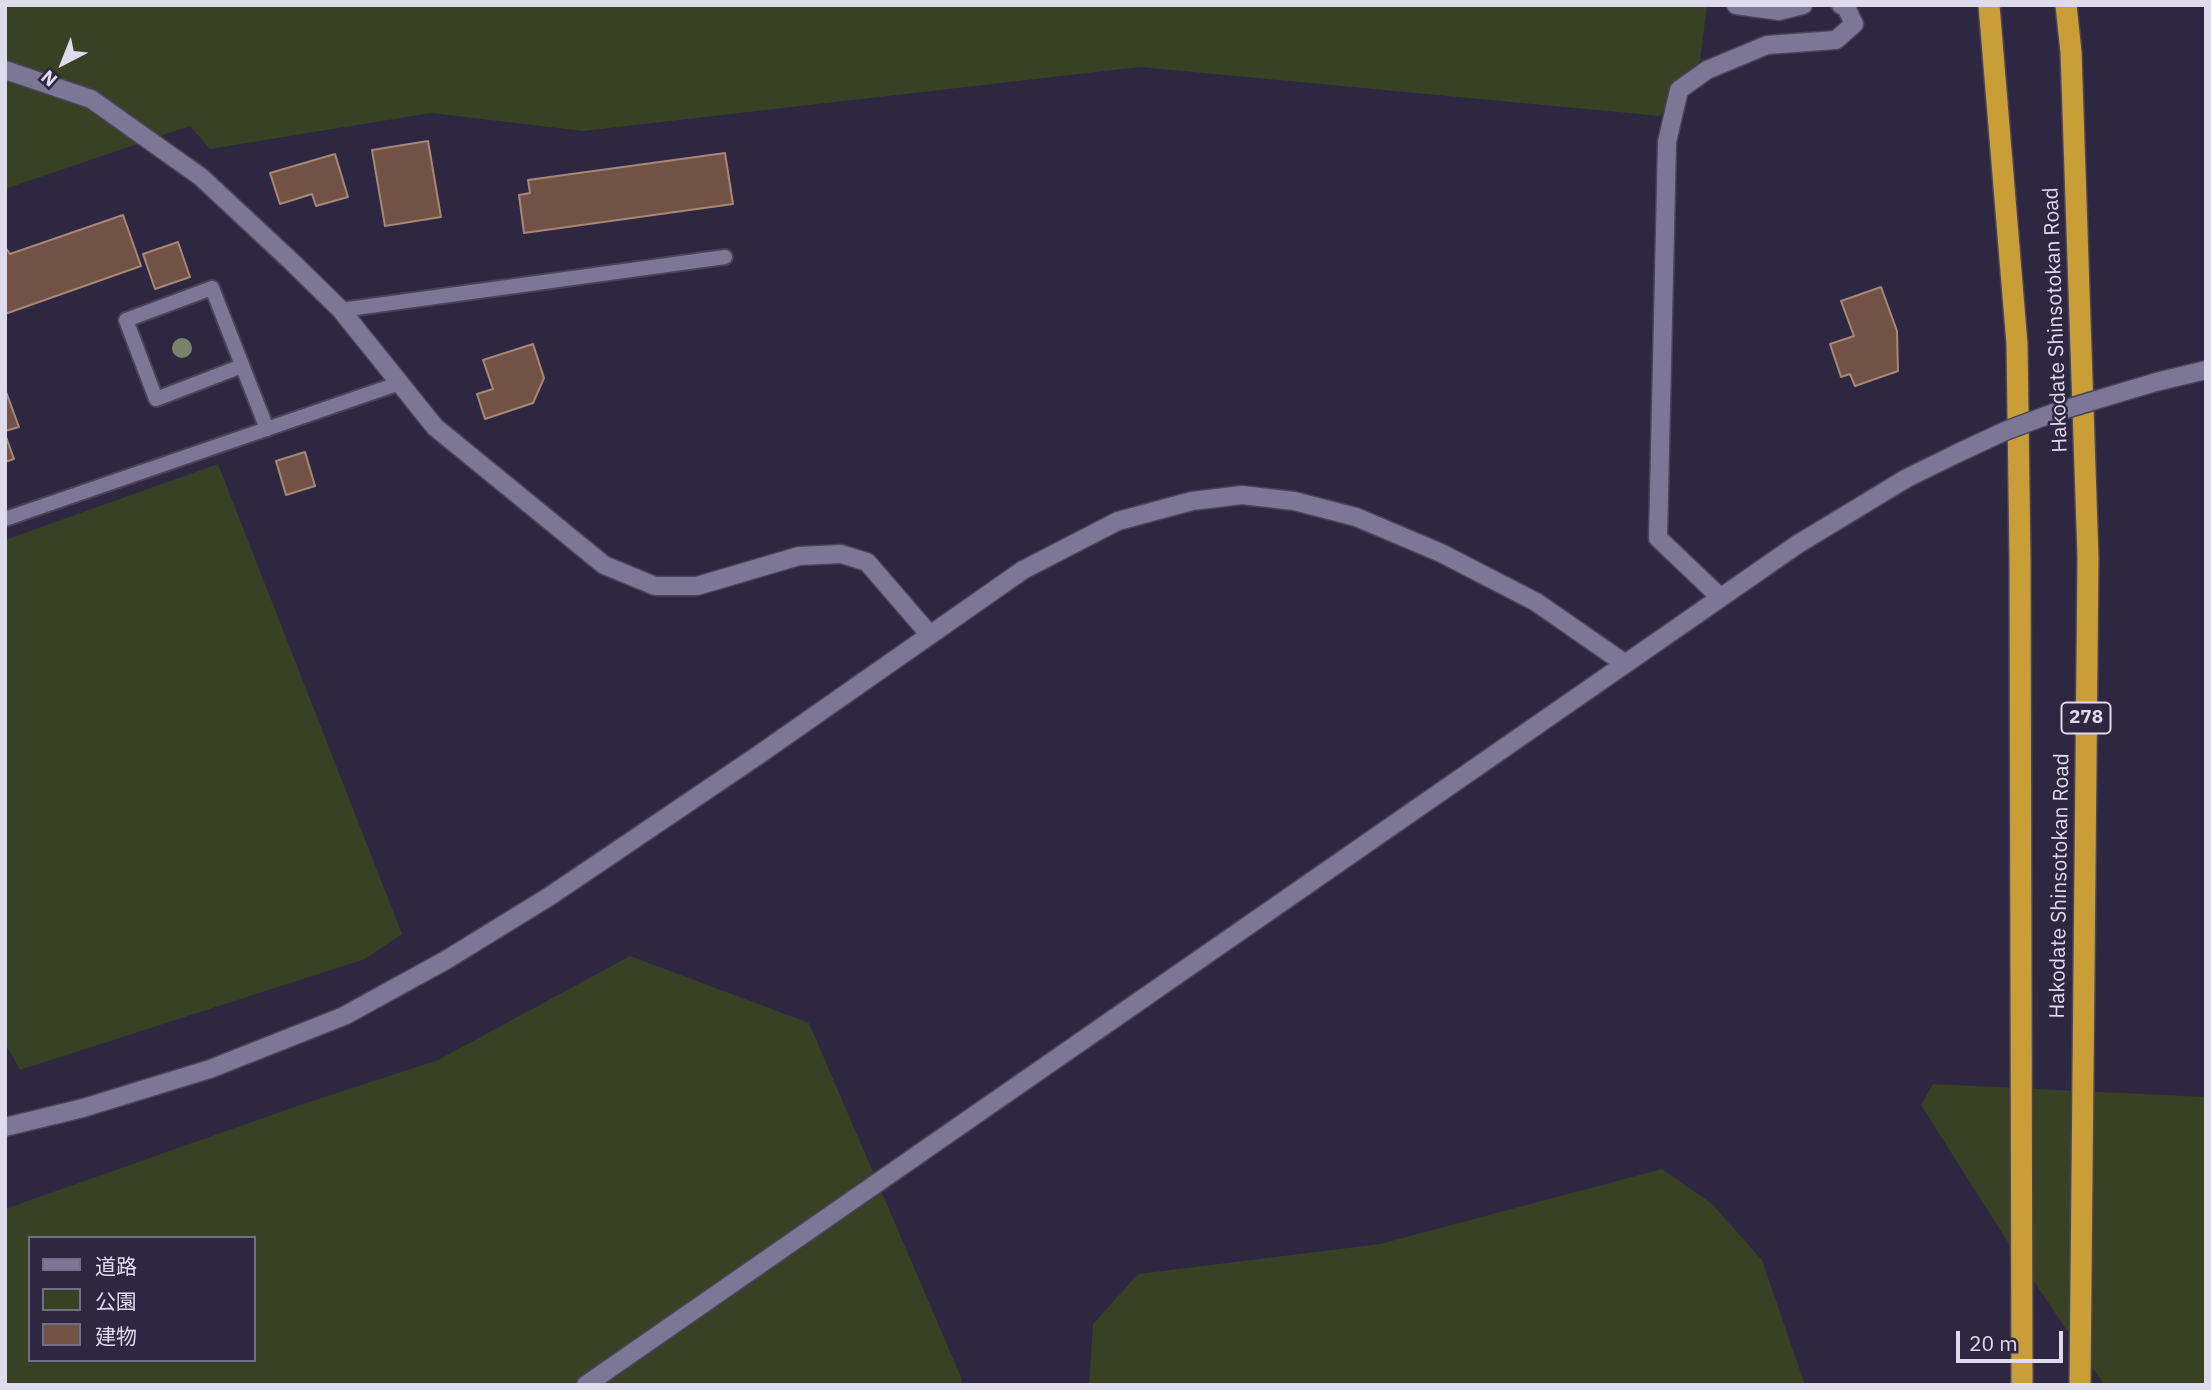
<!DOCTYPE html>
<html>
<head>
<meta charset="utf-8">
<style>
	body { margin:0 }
	#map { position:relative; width:2211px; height:1390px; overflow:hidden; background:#2d2741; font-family:"IBM Plex Sans","Noto Sans JP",sans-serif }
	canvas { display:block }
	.frame { position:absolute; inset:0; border:7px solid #dedbec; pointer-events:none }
	.legend { position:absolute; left:28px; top:1236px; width:228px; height:126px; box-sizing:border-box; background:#2d2741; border:2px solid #746f85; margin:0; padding:9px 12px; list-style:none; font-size:21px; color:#dedbec }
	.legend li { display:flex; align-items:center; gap:14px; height:35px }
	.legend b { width:35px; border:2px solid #746f85 }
	.north { position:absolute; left:28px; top:28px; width:70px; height:70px; -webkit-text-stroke:5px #2d2741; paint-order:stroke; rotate:222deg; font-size:19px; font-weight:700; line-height:28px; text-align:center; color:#dedbec }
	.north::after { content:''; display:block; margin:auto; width:24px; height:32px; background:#dedbec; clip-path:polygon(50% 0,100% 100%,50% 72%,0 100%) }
	.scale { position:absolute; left:1956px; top:1331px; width:107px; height:32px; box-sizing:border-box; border:4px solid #dedbec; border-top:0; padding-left:9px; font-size:21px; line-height:24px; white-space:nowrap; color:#dedbec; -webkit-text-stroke:5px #2d2741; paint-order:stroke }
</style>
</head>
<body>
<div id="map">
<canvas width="2211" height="1390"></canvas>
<div class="frame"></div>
<ul class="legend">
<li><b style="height:9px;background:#7c7795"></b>道路</li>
<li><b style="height:19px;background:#384123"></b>公園</li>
<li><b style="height:19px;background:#715244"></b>建物</li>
</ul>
<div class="north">N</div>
<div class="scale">20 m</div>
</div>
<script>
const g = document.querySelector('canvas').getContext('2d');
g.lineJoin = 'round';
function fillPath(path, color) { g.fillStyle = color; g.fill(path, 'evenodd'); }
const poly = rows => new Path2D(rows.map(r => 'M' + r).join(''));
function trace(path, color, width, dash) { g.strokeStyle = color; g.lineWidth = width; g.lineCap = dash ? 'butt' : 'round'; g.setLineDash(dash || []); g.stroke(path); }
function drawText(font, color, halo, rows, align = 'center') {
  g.font = font + ' "IBM Plex Sans",sans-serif'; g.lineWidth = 5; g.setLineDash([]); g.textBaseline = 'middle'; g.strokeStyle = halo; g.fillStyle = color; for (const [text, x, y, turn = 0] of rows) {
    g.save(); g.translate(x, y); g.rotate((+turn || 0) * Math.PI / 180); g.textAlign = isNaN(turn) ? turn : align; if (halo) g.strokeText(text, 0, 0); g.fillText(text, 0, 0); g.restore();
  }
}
const green = poly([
	[5,5,1707,5,1700,61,1660,116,1140,67,583,131,431,113,210,149,190,126,5,189],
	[218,464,402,934,365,959,20,1070,5,1043,5,540],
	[630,956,809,1023,961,1377,962,1385,5,1385,5,1209,300,1105,438,1060],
	[30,1238,254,1238,254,1360,30,1360],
	[1933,1084,2206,1097,2206,1385,2104,1385,2016,1255,1921,1105],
	[1662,1169,1711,1203,1762,1260,1805,1385,1089,1385,1093,1324,1138,1274,1380,1244]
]);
const building = poly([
	[428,141,441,217,385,226,372,150,428,141],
	[725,153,733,204,524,233,519,195,530,193,528,180,725,153],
	[335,154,348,197,316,206,312,194,280,204,270,173,335,154],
	[123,215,141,266,5,314,5,247,10,254,123,215],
	[178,242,190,277,155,289,143,254,178,242],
	[1881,287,1897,331,1898,371,1855,386,1850,374,1841,377,1830,344,1854,336,1841,301,1881,287],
	[533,344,544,378,533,403,485,419,477,394,493,389,483,360,533,344],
	[5,389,19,427,5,431,5,389],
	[5,434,14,459,5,462,5,434],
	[305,452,315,486,286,495,276,461,305,452]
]);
const lane = poly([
	[341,310,725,257],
	[242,366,156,399,126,320,212,288,267,429],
	[5,519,400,383]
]);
const street = poly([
	[1736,5,1779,11,1803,5],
	[5,70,91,99,201,177,292,262,341,310,435,427,604,565,655,586,697,586,799,556,841,554,867,562,930,635],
	[1720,597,1658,538,1667,142,1679,90,1707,70,1767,45,1836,40,1854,24,1846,7,1841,5]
]);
const secondary = poly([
	[2156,382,2206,370],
	[5,1127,83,1108,210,1069,344,1016,446,960,550,896,757,756,1023,570,1118,521,1192,501,1242,495,1294,501,1356,517,1441,553,1536,602,1624,663],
	[586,1385,1798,544,1907,478,1958,453]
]);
const highway = poly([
	[1989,5,2017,344,2020,560,2022,1385],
	[2066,5,2071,52,2088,557,2080,1385]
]);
const secondaryBridge = poly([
	[1958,453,2005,431,2056,412,2156,382]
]);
const trees = [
	[182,348]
];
const shields = [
	[2086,718,49]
];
const shieldNames = [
	["278",2086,718]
];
const streetNames = [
	["Hakodate Shinsotokan Road",2056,320,-92],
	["Hakodate Shinsotokan Road",2060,886,-89]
];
fillPath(green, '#384123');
fillPath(building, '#715244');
trace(building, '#a98777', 2);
trace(lane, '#49445a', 18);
trace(street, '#49445a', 21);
trace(secondary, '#49445a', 21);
trace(highway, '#49445a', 24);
trace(lane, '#7c7795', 14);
trace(street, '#7c7795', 18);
trace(secondary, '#7c7795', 18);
trace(highway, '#c99e36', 21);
trace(secondaryBridge, '#49445a', 21, []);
trace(secondaryBridge, '#7c7795', 18);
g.fillStyle = '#7a826a';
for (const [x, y] of trees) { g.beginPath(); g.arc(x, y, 10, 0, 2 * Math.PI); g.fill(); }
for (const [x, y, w] of shields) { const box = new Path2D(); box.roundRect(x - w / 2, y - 15.5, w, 31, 5); g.fillStyle = '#2d2741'; g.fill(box); trace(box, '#dedbec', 2); }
drawText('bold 19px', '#dedbec', null, shieldNames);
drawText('21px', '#dedbec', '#2d2741', streetNames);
</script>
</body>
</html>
